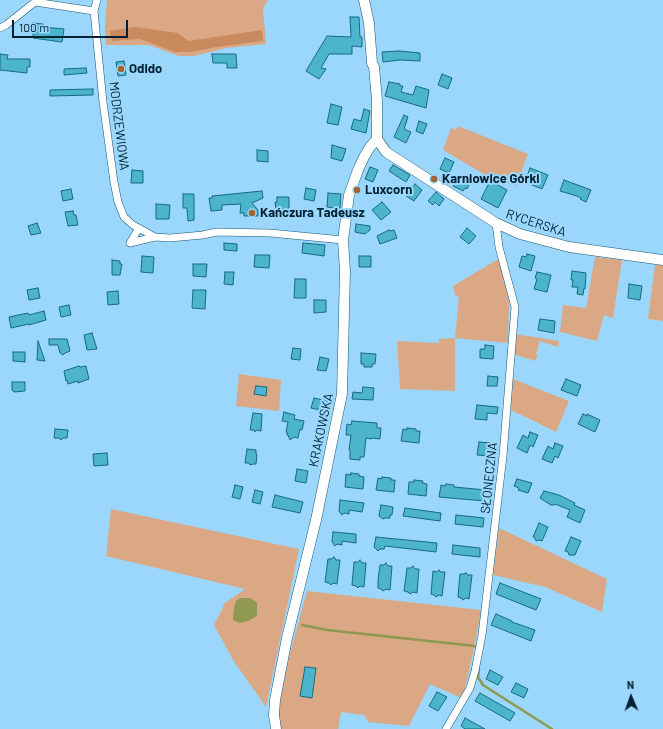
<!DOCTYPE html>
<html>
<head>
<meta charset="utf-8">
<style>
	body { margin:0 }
	#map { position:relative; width:663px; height:729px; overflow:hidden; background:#9bd7fc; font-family:Barlow,sans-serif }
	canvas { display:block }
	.north { position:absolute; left:611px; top:677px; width:40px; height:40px; -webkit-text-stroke:3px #9bd7fc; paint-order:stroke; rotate:358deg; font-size:11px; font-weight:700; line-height:16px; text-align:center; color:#002132 }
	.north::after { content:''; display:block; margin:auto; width:14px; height:18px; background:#002132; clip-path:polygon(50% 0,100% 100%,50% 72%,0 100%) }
	.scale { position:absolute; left:12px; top:20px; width:116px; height:18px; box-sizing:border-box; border:2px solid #002132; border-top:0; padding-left:5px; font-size:12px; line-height:14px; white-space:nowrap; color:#002132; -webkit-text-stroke:3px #9bd7fc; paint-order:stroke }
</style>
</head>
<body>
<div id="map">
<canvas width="663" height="729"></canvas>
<div class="north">N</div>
<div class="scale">100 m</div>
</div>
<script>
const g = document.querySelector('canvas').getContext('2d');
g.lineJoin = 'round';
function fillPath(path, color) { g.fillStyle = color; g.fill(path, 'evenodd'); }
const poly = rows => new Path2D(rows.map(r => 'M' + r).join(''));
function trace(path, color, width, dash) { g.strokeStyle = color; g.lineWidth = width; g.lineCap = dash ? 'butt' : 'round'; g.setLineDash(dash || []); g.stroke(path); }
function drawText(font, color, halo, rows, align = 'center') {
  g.font = font + ' Barlow,sans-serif'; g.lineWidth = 4; g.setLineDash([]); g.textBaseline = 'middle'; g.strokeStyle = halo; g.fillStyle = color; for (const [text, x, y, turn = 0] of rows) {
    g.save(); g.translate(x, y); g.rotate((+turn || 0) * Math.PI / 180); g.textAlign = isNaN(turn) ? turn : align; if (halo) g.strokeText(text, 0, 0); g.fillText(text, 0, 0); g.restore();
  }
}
const green = poly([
	[107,0,268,0,263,9,266,44,226,48,194,56,179,56,149,45,106,45,105,27],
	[458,126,528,154,516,186,487,176,443,150,451,128,456,130],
	[595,257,622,260,613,318,604,315,597,341,560,332,563,305,586,308],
	[500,258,509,301,508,343,455,338,455,391,400,389,397,341,439,343,439,339,455,338,459,297,455,295,453,286],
	[655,265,663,265,663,321,648,319],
	[516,334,559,341,558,347,540,341,536,354,538,355,535,361,513,354],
	[239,374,281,380,279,411,236,406],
	[513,379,569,401,556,432,511,410],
	[111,509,299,549,266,707,233,660,214,625,225,603,245,589,106,556],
	[499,528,607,579,602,612,545,587,493,575],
	[307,591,481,610,474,649,464,692,459,697,430,684,409,726,368,722,364,715,341,712,338,729,280,729,278,715,286,668]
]);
const forest = poly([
	[135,27,178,33,188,41,262,30,263,41,216,47,192,52,175,52,140,39,112,41,110,31]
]);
const water = poly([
	[240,598,251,598,257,603,257,616,248,621,240,623,233,620,234,608,236,601]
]);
const stream = poly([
	[302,625,327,630,475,646],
	[479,669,478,677,483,685,552,729]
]);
const building = poly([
	[350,17,359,17,360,37,362,37,362,47,352,46,352,54,329,54,321,68,326,69,319,79,306,71,327,36,351,37,350,17],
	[33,23,43,24,43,27,64,29,62,42,33,38,33,23],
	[399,51,420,53,420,61,400,60,383,62,382,52,399,51],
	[0,54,8,55,7,59,30,59,30,67,27,67,27,73,0,70,0,54],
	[212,54,236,54,237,68,227,68,227,63,213,63,212,54],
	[124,61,126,75,118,76,116,62,124,61],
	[86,68,87,73,64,75,64,69,86,68],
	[442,74,452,78,448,89,438,85,442,74],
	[389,82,400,84,400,86,403,86,401,92,413,95,416,86,429,90,426,108,385,96,389,82],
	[93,89,93,95,50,96,50,90,93,89],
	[331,104,342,107,338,125,327,123,331,104],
	[364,109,370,111,366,133,351,129,354,119,361,121,364,109],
	[404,115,408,117,404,129,411,132,406,143,394,137,404,115],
	[419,121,427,124,423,134,416,131,419,121],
	[332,145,346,149,342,161,331,158,332,145],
	[257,150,268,151,268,162,257,161,257,150],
	[445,158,454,162,449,173,440,169,445,158],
	[393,165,410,175,406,182,389,171,393,165],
	[370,167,378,170,373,182,365,179,370,167],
	[530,168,548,175,542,189,525,182,530,168],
	[132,170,143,171,143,183,131,183,132,170],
	[458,177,470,183,467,189,465,188,463,191,453,186,458,177],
	[564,180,591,190,586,202,580,199,581,198,577,196,560,191,564,180],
	[490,181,507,190,498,208,481,199,490,181],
	[415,184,422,190,414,201,406,196,415,184],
	[306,188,316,190,314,201,304,199,306,188],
	[71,189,73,199,63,201,61,191,71,189],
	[262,191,263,198,252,203,258,210,258,216,244,216,244,213,240,213,241,204,222,205,222,210,211,211,209,198,212,198,212,196,262,191],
	[436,192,444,199,439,206,435,202,433,205,428,201,436,192],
	[328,193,341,194,340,209,327,207,328,193],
	[183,194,194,194,194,220,188,221,187,208,183,208,183,194],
	[277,197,289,197,289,209,276,209,275,202,277,202,277,197],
	[382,202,391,212,381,220,372,210,382,202],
	[156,204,170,205,169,219,156,219,156,204],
	[73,211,74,215,76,215,78,225,68,226,65,212,73,211],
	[37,223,41,233,31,235,28,226,37,223],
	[356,224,370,226,370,230,365,234,355,232,356,224],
	[467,228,476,236,469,244,460,237,467,228],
	[389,230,390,231,394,230,397,238,380,244,377,236,389,230],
	[224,243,237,244,237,251,224,250,224,243],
	[303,243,325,245,324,256,302,253,303,243],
	[527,254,535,256,531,271,519,267,522,256,526,257,527,254],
	[255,255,270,255,269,268,254,267,255,255],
	[142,256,154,257,153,273,141,272,142,256],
	[359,256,371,256,371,267,359,267,359,256],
	[112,260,120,261,120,264,122,264,120,275,112,275,112,260],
	[193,264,207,264,206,277,193,276,193,264],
	[572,271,586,273,585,289,584,288,583,295,577,294,578,287,572,287,573,280,571,280,572,271],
	[225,272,234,272,233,285,224,284,225,272],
	[537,272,551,275,547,292,534,289,537,279,535,278,537,272],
	[295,279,306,279,306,298,294,298,295,279],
	[629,284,642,286,640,300,628,298,629,284],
	[38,288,40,298,29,300,27,290,38,288],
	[193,290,206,290,205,309,192,308,193,290],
	[118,291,119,304,108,305,107,292,118,291],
	[314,300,326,300,326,312,314,313,314,300],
	[69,305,71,315,61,317,59,307,69,305],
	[44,311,46,320,29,325,29,324,11,328,9,317,28,313,29,315,44,311],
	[540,319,555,321,554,333,538,330,540,319],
	[92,333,97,349,87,350,84,335,92,333],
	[49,339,67,339,70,351,65,353,63,355,60,353,58,345,49,345,49,339],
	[38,341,45,361,37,360,38,341],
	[485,345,494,346,493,359,480,358,480,349,485,349,485,345],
	[293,348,301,349,300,360,291,359,293,348],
	[13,352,25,352,25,362,13,361,13,352],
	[361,353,376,354,375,364,372,364,372,367,364,367,364,364,361,364,361,353],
	[320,357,329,359,326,371,317,370,320,357],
	[79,366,80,367,86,366,89,379,78,383,78,381,68,384,67,380,66,381,64,371,79,366],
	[488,376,498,377,497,386,487,386,488,376],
	[566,379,581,385,577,396,561,390,566,379],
	[12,382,25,382,25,391,14,392,12,390,12,382],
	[256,386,267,387,266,396,254,394,256,386],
	[363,387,374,388,373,400,352,399,353,392,362,393,363,387],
	[314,398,328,401,325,411,311,408,314,398],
	[477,405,498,407,497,414,487,413,487,420,475,419,477,405],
	[284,412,295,415,294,419,304,421,302,430,300,429,298,438,294,437,290,440,288,435,287,435,287,432,286,432,288,422,282,421,284,412],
	[253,413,262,414,261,431,257,430,255,432,254,430,250,430,253,413],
	[583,414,587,416,587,414,600,420,595,432,578,424,583,414],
	[352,421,377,423,377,428,381,428,380,439,371,438,371,439,366,438,364,457,360,457,360,460,350,459,350,450,349,450,351,435,346,435,347,424,351,425,352,421],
	[407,428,416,429,416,431,420,431,419,443,401,441,403,429,407,430,407,428],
	[55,429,68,430,67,438,63,438,61,440,59,438,54,438,55,429],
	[530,432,538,435,533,447,530,445,527,453,517,448,523,435,528,438,530,432],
	[479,442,490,443,489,456,477,455,479,442],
	[555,443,563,446,558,458,555,456,552,463,542,459,548,446,553,449,555,443],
	[247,449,256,450,256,454,257,454,256,464,253,464,250,465,249,463,245,463,247,449],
	[107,453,108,465,94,466,93,454,107,453],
	[297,469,308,471,306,483,295,481,297,469],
	[351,473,359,474,359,476,364,477,363,489,345,487,346,474,351,475,351,473],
	[382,477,391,478,391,480,395,480,394,492,376,490,378,478,382,479,382,477],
	[517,479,532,483,528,493,518,490,519,488,514,486,517,479],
	[414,480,423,481,422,483,427,484,426,496,408,494,409,482,414,482,414,480],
	[446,484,454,485,454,487,486,490,485,501,439,497,441,485,445,486,446,484],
	[235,485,243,487,240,499,232,497,235,485],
	[255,490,263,492,260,504,252,502,255,490],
	[544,491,559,495,575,503,574,505,585,510,580,523,567,517,570,510,555,504,554,505,551,505,540,498,544,491],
	[275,495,303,502,300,513,272,507,275,495],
	[340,500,364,503,362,512,349,510,349,514,344,513,342,515,339,511,340,500],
	[381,505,393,507,392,515,390,515,390,518,385,518,383,519,379,516,381,505],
	[405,508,441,513,440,521,403,516,405,508],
	[456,515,484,518,483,527,455,524,456,515],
	[539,523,548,527,542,541,539,540,536,541,535,538,533,537,539,523],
	[333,532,356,534,356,543,342,541,342,545,337,544,335,546,332,542,333,532],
	[376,537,437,543,436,552,385,546,384,549,380,549,378,551,374,547,376,537],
	[571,537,581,541,575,555,569,555,568,552,565,551,571,537],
	[453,545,480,548,480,557,452,554,453,545],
	[334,557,336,560,340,560,337,584,333,583,331,585,329,583,325,582,328,559,331,559,334,557],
	[360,560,362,563,366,563,364,587,360,586,358,588,356,586,352,585,354,562,358,562,360,560],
	[386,563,388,566,392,566,390,590,386,589,383,591,381,589,378,588,378,580,380,565,384,565,386,563],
	[413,566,415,569,419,569,417,593,413,592,410,594,408,592,404,591,407,568,411,568,413,566],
	[439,570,441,572,445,572,442,596,439,595,436,597,434,595,431,594,433,571,437,572,439,570],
	[466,573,468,575,472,575,469,599,466,598,463,600,461,598,458,597,460,574,464,574,466,573],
	[500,583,541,599,536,610,496,594,500,583],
	[496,614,512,621,512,622,535,630,531,641,491,625,496,614],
	[305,667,316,668,312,698,300,696,305,667],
	[490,670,503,677,498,685,486,679,490,670],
	[516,683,528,689,524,698,511,692,516,683],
	[437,692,447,697,438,711,429,706,437,692],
	[480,693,515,713,510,721,475,701,480,693],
	[465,718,474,723,485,729,465,729,461,726,465,718]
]);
const street = poly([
	[97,0,94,11,103,102,114,182,118,202,124,217,133,225,155,237,170,238,203,235,216,232,270,233,343,240],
	[35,2,94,11],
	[0,28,6,25,35,2],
	[130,243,155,237],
	[130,243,139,228],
	[446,729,470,688,475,671,482,635,503,456,515,307,499,247,496,223]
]);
const secondary = poly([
	[364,0,369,23,372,63,374,67,377,100,377,139,386,152,496,223,520,234,569,247,663,260],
	[276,729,274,715,275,700,287,638,316,520,342,394,345,271,343,240,349,195,358,170,364,157,370,147,377,139]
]);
const markers = [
	[121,69,4,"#a56330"],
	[434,179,4,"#a56330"],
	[357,190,4,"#a56330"],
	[252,213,4,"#a56330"]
];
const poiNames = [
	["Odido",129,69],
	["Karniowice Górki",442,179],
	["Luxcorn",365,190],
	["Kańczura Tadeusz",260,213]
];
const streetNames = [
	["MODRZEWIOWA",119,126,83],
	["RYCERSKA",536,223,18],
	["KRAKOWSKA",321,430,-78],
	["SŁONECZNA",489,478,-84]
];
fillPath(green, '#dba886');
fillPath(forest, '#c98a5d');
fillPath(water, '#8f9950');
trace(stream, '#8f9950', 2.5);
fillPath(building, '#4cb4cc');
trace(building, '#156b7d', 1);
trace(street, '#165575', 8);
trace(secondary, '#165575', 11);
trace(street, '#fff', 7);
trace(secondary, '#fff', 10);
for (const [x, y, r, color] of markers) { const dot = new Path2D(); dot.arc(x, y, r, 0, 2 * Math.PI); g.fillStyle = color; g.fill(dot); trace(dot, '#9bd7fc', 1.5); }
drawText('bold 13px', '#002132', '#9bd7fc', poiNames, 'left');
drawText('13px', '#002132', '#9bd7fc', streetNames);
</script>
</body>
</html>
